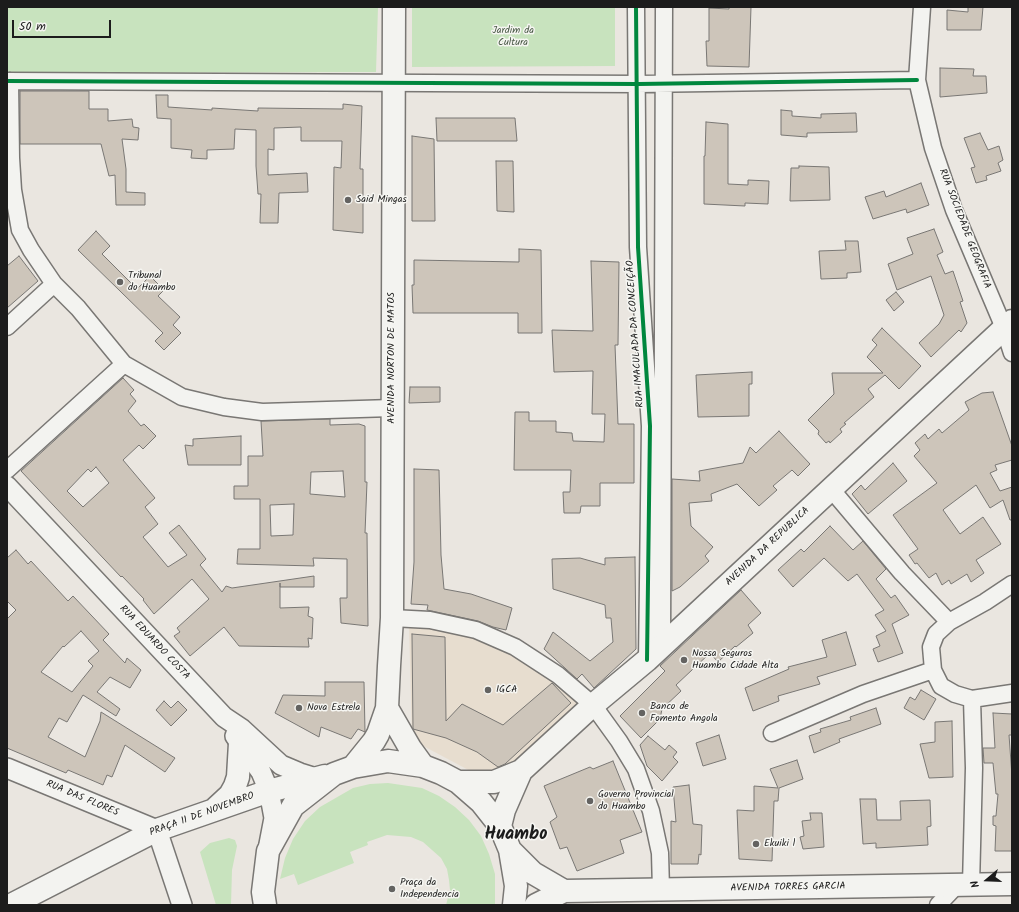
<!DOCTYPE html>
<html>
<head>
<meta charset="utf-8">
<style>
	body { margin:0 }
	#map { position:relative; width:1019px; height:912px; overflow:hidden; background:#eae6e0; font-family:Kalam,sans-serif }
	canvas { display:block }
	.frame { position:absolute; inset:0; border:8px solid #1c1c1c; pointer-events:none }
	.north { position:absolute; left:967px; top:860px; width:40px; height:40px; -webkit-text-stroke:3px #f6f6f2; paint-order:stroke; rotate:251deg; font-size:11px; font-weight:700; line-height:16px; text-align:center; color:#1c1c1c }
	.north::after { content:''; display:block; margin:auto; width:14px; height:18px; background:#1c1c1c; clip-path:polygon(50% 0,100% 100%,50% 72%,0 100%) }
	.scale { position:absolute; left:12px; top:20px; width:99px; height:18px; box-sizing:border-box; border:2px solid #1c1c1c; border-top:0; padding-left:5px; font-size:12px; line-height:14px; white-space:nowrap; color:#1c1c1c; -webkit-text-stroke:3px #f6f6f2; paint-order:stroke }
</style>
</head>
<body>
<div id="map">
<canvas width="1019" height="912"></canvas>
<div class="frame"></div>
<div class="north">N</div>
<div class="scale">50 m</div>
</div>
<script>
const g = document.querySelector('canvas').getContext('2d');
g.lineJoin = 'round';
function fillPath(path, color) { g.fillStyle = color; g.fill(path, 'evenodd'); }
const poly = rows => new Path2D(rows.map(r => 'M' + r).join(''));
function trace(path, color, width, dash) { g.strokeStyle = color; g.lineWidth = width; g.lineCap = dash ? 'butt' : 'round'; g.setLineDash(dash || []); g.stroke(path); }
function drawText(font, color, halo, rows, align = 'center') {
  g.font = font + ' Kalam,sans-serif'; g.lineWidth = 3; g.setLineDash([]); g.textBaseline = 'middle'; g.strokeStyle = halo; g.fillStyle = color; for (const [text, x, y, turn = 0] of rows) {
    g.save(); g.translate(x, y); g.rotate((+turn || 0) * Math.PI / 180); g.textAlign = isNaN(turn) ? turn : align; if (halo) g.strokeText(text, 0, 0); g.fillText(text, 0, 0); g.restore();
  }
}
const built = poly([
	[409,626,429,626,472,636,511,652,551,677,581,703,502,772,476,774,412,740]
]);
const green = poly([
	[7,7,378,7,376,72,7,73],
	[412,7,615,7,615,66,412,67],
	[388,783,422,788,439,796,455,807,469,820,481,836,489,854,495,874,495,905,446,905,450,890,449,880,447,869,441,858,423,842,411,837,387,835,367,842,368,845,350,852,354,863,298,885,294,874,280,879,285,858,293,839,305,821,320,807,353,788,370,784],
	[229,838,235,840,237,846,232,870,231,905,216,905,200,852,210,843]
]);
const building = poly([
	[729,7,751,7,749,67,707,66,706,41,709,41,709,8,729,9,729,7],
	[968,7,983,7,981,30,947,30,947,10,968,12,968,7],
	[940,68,974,69,973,76,986,76,987,93,940,97,940,68],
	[20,91,89,91,89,109,108,109,108,121,132,119,133,127,139,128,138,140,122,139,126,169,126,192,145,193,145,205,116,205,115,175,109,176,101,144,20,144,20,91],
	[156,95,168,95,168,107,212,110,212,108,258,111,258,108,343,109,343,104,362,106,360,169,363,169,363,233,333,230,334,167,341,168,342,141,301,141,301,127,274,128,274,150,268,149,268,175,307,173,308,192,279,193,278,223,260,223,261,194,258,194,256,166,256,130,235,129,234,149,207,150,207,159,191,158,192,150,171,148,171,119,157,118,156,95],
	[781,110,792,111,792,116,821,118,821,114,856,113,857,132,807,133,807,137,781,135,781,110],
	[436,118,515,118,517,141,437,141,436,118],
	[706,122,728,124,728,184,748,185,748,180,769,181,768,204,745,203,745,206,704,204,704,156,705,156,706,122],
	[980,133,988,150,999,146,1003,160,998,163,1001,171,986,176,987,180,976,183,971,168,975,167,964,138,980,133],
	[412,136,434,139,435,221,412,221,412,136],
	[496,161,513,161,514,212,497,211,496,161],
	[799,166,829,167,830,200,790,201,791,168,799,168,799,166],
	[921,183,929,205,907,213,906,209,873,219,865,197,884,191,886,197,921,183],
	[934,229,943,252,937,255,945,274,953,271,963,301,960,302,967,323,961,332,959,330,931,357,919,343,939,324,944,315,931,276,897,290,888,264,913,254,907,238,934,229],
	[96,231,110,246,102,254,137,289,150,276,164,290,158,296,180,317,173,325,181,333,164,350,155,341,163,333,78,250,96,231],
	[845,241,858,241,861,272,847,273,847,278,821,279,819,251,846,250,845,241],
	[519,249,541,250,542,333,518,333,518,313,413,313,412,285,414,285,414,260,519,262,519,249],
	[19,256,38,281,7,308,7,266,19,256],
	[591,261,619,262,618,345,615,345,618,424,634,424,634,483,600,483,600,506,581,506,580,513,564,513,563,492,570,492,571,470,514,470,515,412,529,412,529,421,556,421,556,432,572,433,573,441,604,442,605,414,592,414,593,371,554,372,552,330,593,331,591,261],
	[896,292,904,302,894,311,886,300,896,292],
	[882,328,921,366,899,389,885,375,868,389,874,397,844,423,846,424,840,429,842,432,830,443,829,441,826,443,818,434,819,431,808,420,834,394,832,373,883,373,867,357,877,345,872,340,882,328],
	[752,372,752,384,749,384,749,416,698,417,696,375,752,372],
	[123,378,134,390,130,394,136,401,128,411,141,426,144,424,156,436,143,449,139,445,123,460,155,498,145,507,158,524,143,537,168,567,187,555,169,533,179,525,206,559,200,565,222,592,226,586,232,588,314,576,314,587,280,587,280,583,280,608,309,607,308,616,313,618,312,639,308,638,309,647,239,646,224,627,190,656,174,636,180,632,177,628,209,599,192,579,154,614,143,600,144,599,122,576,121,577,88,542,21,471,123,378],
	[96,467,109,483,83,507,67,491,88,469,91,472,96,467],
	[410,387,440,387,440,402,409,403,410,387],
	[993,392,1012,446,1012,460,995,465,997,470,990,473,1000,491,1012,487,1012,520,1010,520,1003,500,990,508,976,485,944,509,943,510,960,534,983,517,1001,544,976,560,984,573,971,582,967,574,951,584,949,580,942,585,936,573,929,578,917,563,915,564,909,555,918,549,893,515,937,483,914,456,920,450,915,443,925,434,928,439,939,429,942,433,969,410,965,402,982,393,993,392],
	[330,419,330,425,359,424,365,426,365,482,367,482,365,533,367,533,368,626,341,623,340,598,347,598,347,559,313,558,314,566,237,564,238,549,260,549,260,499,234,499,234,486,248,486,248,456,263,456,261,421,330,419],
	[343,471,345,497,310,494,311,472,343,471],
	[294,504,293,535,271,536,270,505,294,504],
	[779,431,810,464,798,476,792,470,773,486,777,490,759,506,737,484,711,494,712,501,689,503,691,526,713,547,705,556,709,561,680,587,672,591,672,479,700,481,699,471,743,463,750,447,756,453,779,431],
	[241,436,241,465,188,465,185,445,193,446,193,439,241,436],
	[893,463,907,481,868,514,852,494,861,485,865,490,893,463],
	[414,469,439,470,441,555,444,589,471,594,512,608,506,630,493,627,478,621,427,610,428,605,411,604,414,562,414,469],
	[830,526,853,550,863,541,886,569,876,579,891,598,895,595,909,615,892,624,903,653,878,662,873,649,880,646,876,636,886,631,875,615,884,610,857,574,848,581,824,558,793,587,778,570,801,549,804,552,830,526],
	[16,550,28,564,31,561,68,601,73,596,109,634,103,640,125,663,127,658,141,670,130,688,110,677,97,692,120,709,116,716,83,695,67,722,59,718,48,737,85,757,100,721,101,712,175,758,165,772,125,745,112,777,107,775,103,785,68,770,66,773,7,748,7,619,16,610,7,601,7,558,16,550],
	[81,631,99,651,88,661,93,666,72,692,41,672,63,646,64,647,81,631],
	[635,557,636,649,594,688,582,674,577,679,544,649,553,632,590,661,613,642,611,618,606,618,605,605,553,589,552,559,580,558,605,565,605,558,635,557],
	[741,590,761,613,748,625,753,633,736,647,735,646,718,662,710,653,676,685,681,691,662,709,660,719,641,738,620,716,665,671,660,666,741,590],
	[846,632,856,665,817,677,820,684,778,696,779,701,753,711,745,688,789,669,788,667,827,657,822,640,846,632],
	[412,634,445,637,446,721,462,704,503,725,552,683,571,703,505,764,498,767,477,752,446,738,413,729,412,634],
	[325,682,364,682,365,732,358,729,351,739,321,727,319,737,275,713,283,695,325,696,325,682],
	[921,690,936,699,924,720,904,708,910,697,915,700,921,690],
	[164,701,171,708,178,701,187,710,171,726,156,710,164,701],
	[876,708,881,724,839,739,840,742,814,753,809,736,821,732,820,729,851,720,850,717,876,708],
	[993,713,1012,714,1012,735,1009,735,1012,776,1012,851,995,851,996,826,993,825,993,816,996,816,998,794,996,794,993,763,984,763,983,748,995,748,993,713],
	[952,721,953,777,929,778,920,744,935,742,935,722,952,721],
	[719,735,726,759,703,766,696,743,719,735],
	[648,736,665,750,669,745,677,752,673,757,678,762,662,781,647,766,640,745,648,736],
	[797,760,803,779,779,788,778,801,774,801,772,861,739,859,737,810,754,811,754,786,778,788,770,769,797,760],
	[613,761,642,832,620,840,624,853,577,871,567,847,560,849,550,822,557,817,544,786,590,767,593,769,613,761],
	[689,785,693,824,702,825,701,855,699,854,698,864,671,864,671,821,676,822,673,787,689,785],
	[860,799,876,799,877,820,901,820,900,801,930,800,931,826,927,827,928,845,876,848,876,843,863,844,860,799],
	[810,813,822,813,824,847,803,849,800,837,804,836,802,821,811,820,810,813]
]);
const minor = poly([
	[636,7,638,247,650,426,647,660],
	[922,7,917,80,933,148,954,210,1004,328,1012,353],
	[7,81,638,84,917,80],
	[10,81,11,158,13,190,20,230,31,250,54,284,78,308,124,364,182,397,224,407,262,412,392,408],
	[7,327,54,284],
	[7,470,124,364],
	[831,489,902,573,949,622],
	[1012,584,985,602,949,622,936,634,931,647,933,670,941,686,955,694,972,699,1012,693],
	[392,618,430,620,476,630,515,647,558,675,593,705,619,741,636,769,651,811,660,853,661,890],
	[662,645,664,7],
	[772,733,863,694,933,670],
	[971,885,974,768,972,699],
	[938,905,956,886]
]);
const tertiary = poly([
	[7,486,224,717,242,729,281,765,300,773,316,778],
	[235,736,261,772,269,791,274,818,269,844],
	[7,768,157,830,182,905]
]);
const secondary = poly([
	[387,708,410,748,423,766],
	[353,767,374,741,378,734,387,708,389,666,392,618,394,7],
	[458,782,494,782,521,771,593,705,647,660,1012,321],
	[216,808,230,795,235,786,238,777,240,743],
	[500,826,504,810,521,771],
	[510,850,533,873,564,891],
	[11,905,157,830,269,791,325,776],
	[265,905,263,892,268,851,293,806,334,774,353,767,388,761,423,766,441,773,458,782,481,802,500,826,510,850,516,886,514,905],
	[536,905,564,891,1012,884]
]);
const cycleway = poly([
	[636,7,638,247,650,426,647,660],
	[7,81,638,84,917,80]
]);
const markers = [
	[348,200,4,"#646361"],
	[120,282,4,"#646361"],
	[684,660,4,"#646361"],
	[488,690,4,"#646361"],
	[299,708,4,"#646361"],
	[642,713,4,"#646361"],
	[590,801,4,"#646361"],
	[756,844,4,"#646361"],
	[392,889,4,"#646361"]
];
const parkNames = [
	["Jardim da",513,31],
	["Cultura",513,43]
];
const poiNames = [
	["Said Mingas",356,200],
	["Tribunal",128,276],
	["do Huambo",128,288],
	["Nossa Seguros",692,654],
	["Huambo Cidade Alta",692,666],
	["IGCA",496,690],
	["Banco de",650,707],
	["Fomento Angola",650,719],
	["Nova Estrela",307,708],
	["Governo Provincial",598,795],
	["do Huambo",598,807],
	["Ekuiki l",764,844],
	["Praça da",400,883],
	["Independencia",400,895]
];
const streetNames = [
	["RUA SOCIEDADE GEOGRAFIA",964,229,69],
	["RUA IMACULADA DA CONCEIÇÃO",636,334,-94],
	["AVENIDA NORTON DE MATOS",392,358,-90],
	["AVENIDA DA REPUBLICA",768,547,-43],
	["RUA EDUARDO COSTA",154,643,47],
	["RUA DAS FLORES",82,799,23],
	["PRAÇA 11 DE NOVEMBRO",202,815,-20],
	["AVENIDA TORRES GARCIA",788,888,-1]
];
const townNames = [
	["Huambo",516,836]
];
fillPath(built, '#e7ddcf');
fillPath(green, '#c8e3be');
fillPath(building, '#cdc5ba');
trace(building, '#797774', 1);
trace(minor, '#797774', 19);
trace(tertiary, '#797774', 22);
trace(secondary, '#797774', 25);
trace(minor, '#f3f3f0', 16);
trace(tertiary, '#f3f3f0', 19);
trace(secondary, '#f3f3f0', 22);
trace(cycleway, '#00873e', 4);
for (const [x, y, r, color] of markers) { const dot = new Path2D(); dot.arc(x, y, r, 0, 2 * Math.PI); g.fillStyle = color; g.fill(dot); trace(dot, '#f6f6f2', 1.5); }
drawText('10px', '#475744', '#f6f6f2', parkNames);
drawText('10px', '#1c1c1c', '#f6f6f2', poiNames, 'left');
drawText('10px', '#1c1c1c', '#f6f6f2', streetNames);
drawText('bold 18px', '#1c1c1c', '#f6f6f2', townNames);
</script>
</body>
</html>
